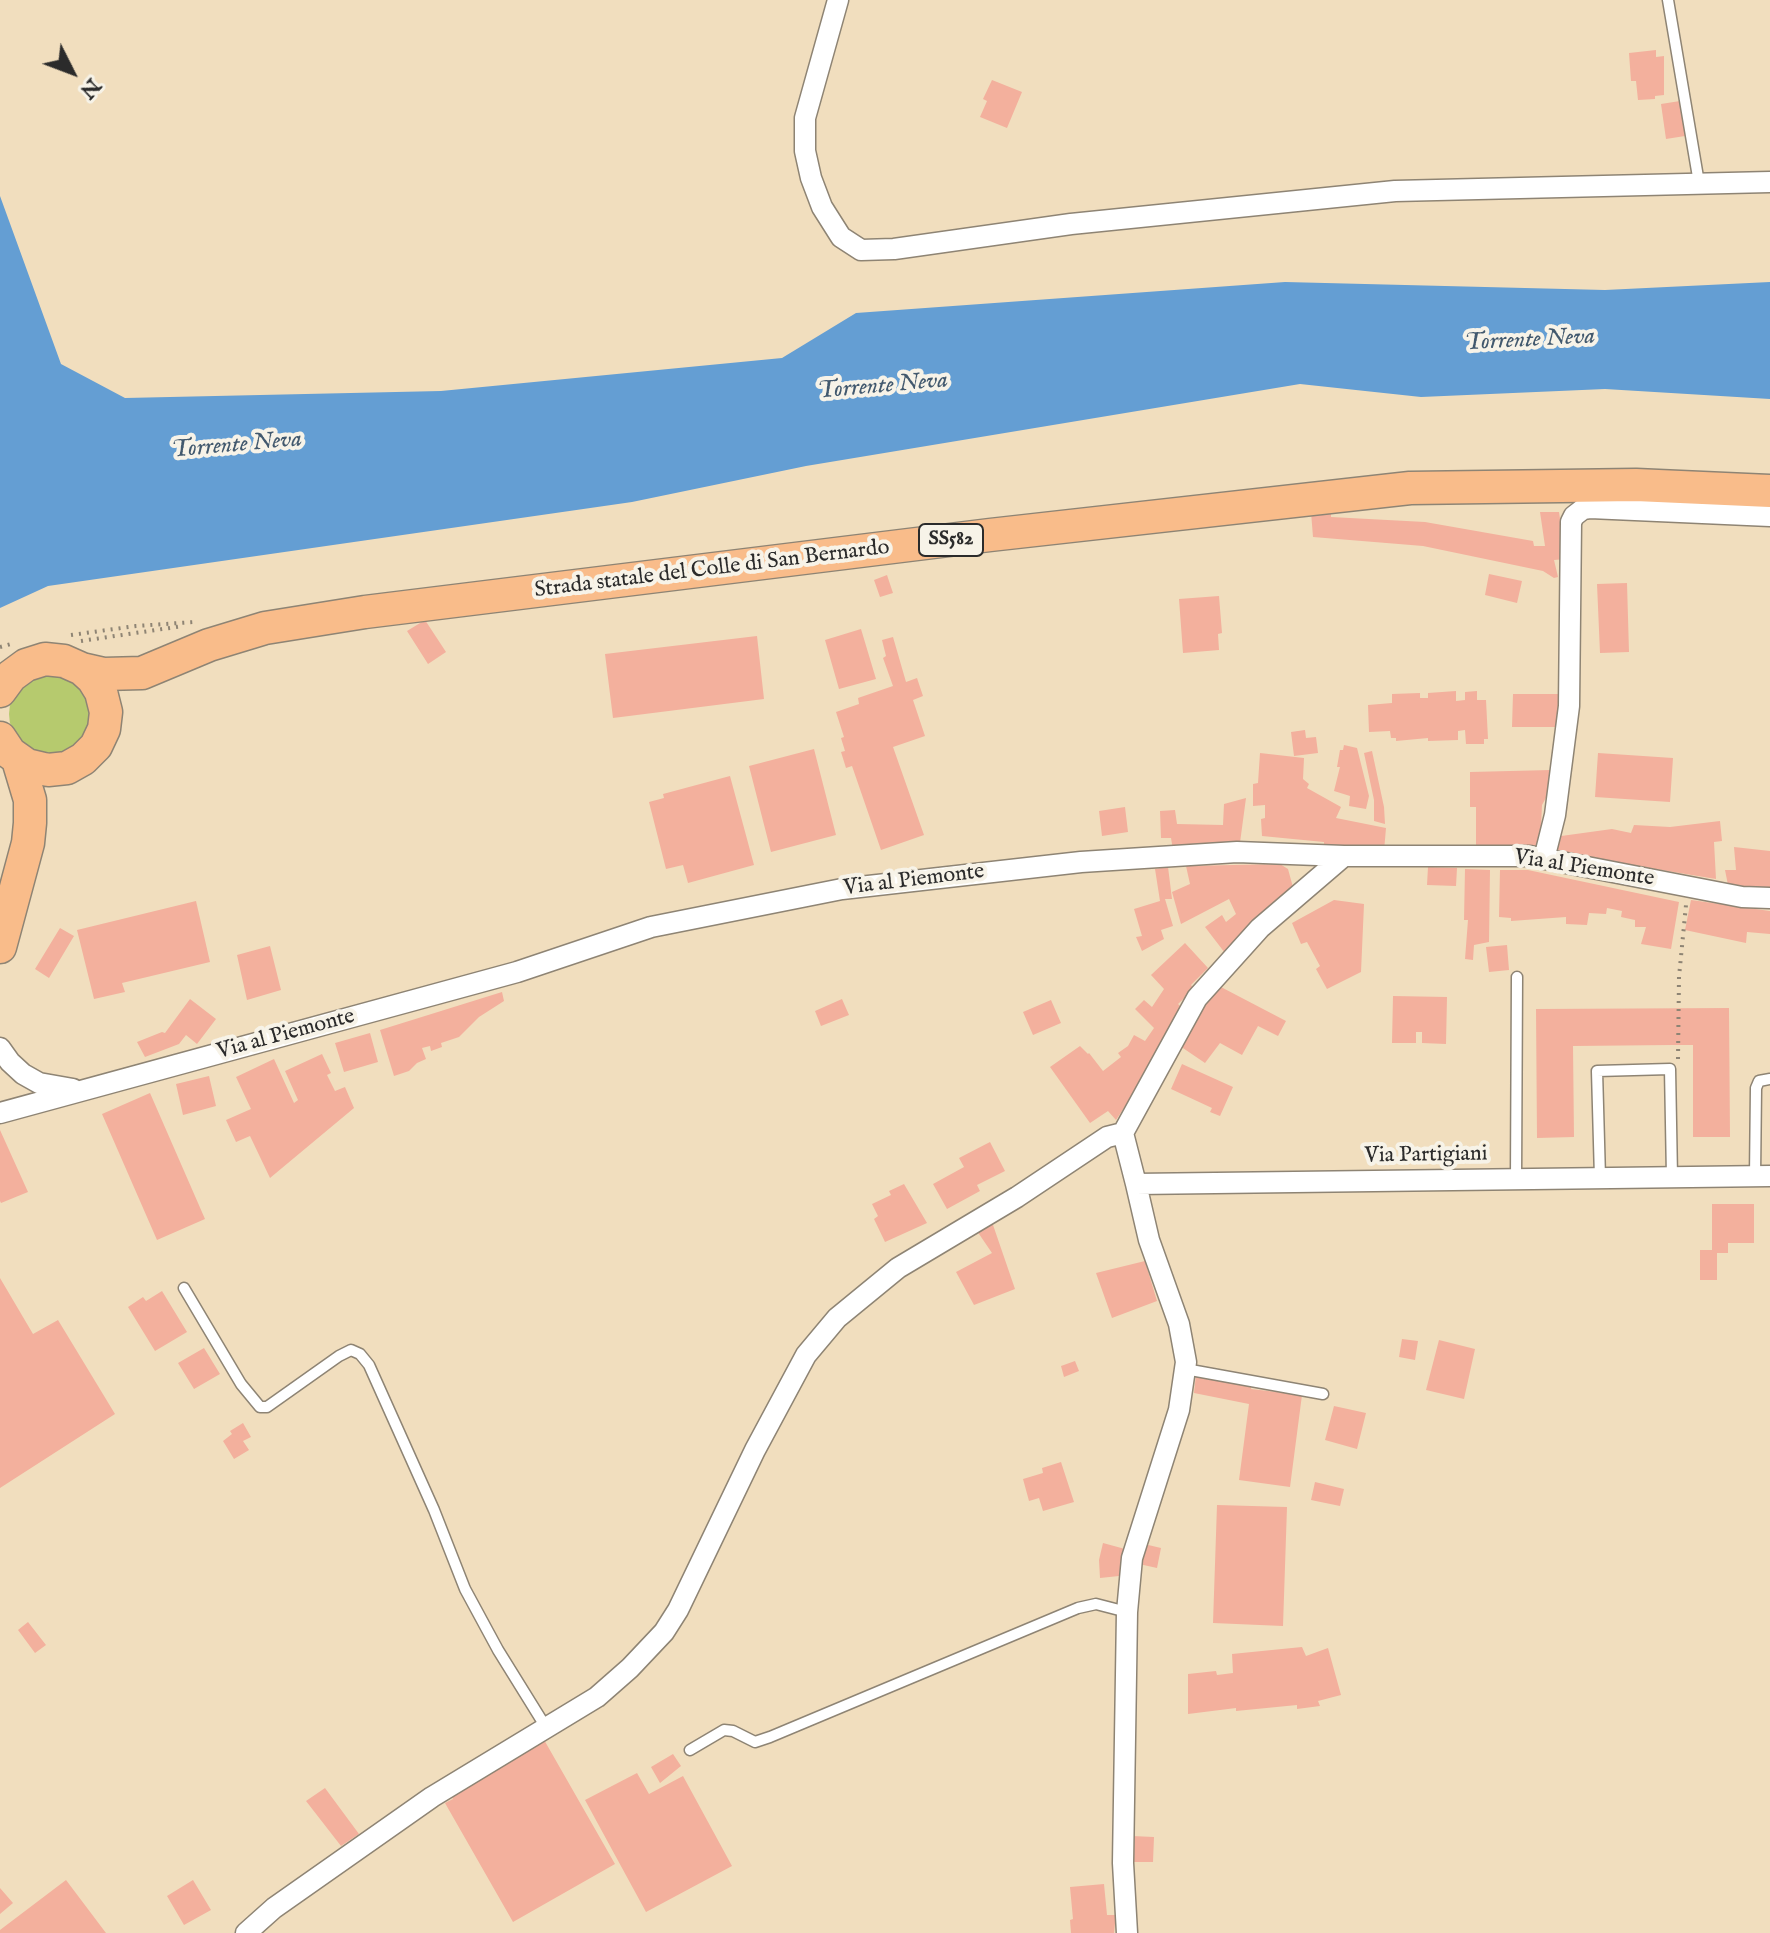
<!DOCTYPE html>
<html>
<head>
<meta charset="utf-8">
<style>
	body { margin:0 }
	#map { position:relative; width:1770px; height:1933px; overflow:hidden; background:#f1debe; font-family:"IM FELL English",serif }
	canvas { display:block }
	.north { position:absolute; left:32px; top:32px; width:80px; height:80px; -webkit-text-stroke:6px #f7f3e8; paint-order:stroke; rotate:132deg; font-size:22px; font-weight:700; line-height:32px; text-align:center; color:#2b2b2b }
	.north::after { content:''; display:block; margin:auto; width:28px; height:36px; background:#2b2b2b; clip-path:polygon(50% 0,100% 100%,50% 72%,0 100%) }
</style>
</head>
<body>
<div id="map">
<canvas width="1770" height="1933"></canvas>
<div class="north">N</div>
</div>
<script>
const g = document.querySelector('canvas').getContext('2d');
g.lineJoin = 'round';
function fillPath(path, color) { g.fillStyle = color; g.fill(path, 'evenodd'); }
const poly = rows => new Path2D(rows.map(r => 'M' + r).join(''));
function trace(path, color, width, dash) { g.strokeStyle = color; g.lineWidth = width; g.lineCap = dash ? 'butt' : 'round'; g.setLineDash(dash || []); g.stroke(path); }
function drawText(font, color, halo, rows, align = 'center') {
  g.font = font + ' "IM FELL English",serif'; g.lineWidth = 8; g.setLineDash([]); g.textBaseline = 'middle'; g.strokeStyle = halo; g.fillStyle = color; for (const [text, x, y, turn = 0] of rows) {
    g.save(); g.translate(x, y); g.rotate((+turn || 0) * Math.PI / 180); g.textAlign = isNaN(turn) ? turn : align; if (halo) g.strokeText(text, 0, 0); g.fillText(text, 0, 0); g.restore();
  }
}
const green = poly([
	'9 714a40 40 0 1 1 80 0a40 40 0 1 1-80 0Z'
]);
const water = poly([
	[0,196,61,364,125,398,441,391,782,358,856,313,1285,282,1605,290,1770,282,1770,399,1605,389,1421,397,1300,384,806,466,632,502,48,586,0,608]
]);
const building = poly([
	[1656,50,1656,57,1664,56,1664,95,1655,96,1655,99,1638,100,1636,81,1631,81,1629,53],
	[992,80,1022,92,1007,128,980,117,987,101,983,99],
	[1680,101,1685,136,1666,139,1661,104],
	[1331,510,1331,517,1425,522,1533,541,1534,546,1545,546,1540,512,1559,512,1566,559,1554,560,1558,577,1554,578,1543,571,1423,546,1313,537,1311,512],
	[1489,574,1522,581,1517,603,1485,595],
	[887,575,893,593,880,597,874,580],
	[1627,583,1629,652,1600,653,1597,584],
	[1219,596,1222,633,1218,634,1219,650,1183,653,1179,599],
	[425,620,446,652,428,664,407,631],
	[861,629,876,679,839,689,825,640],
	[757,636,764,699,613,718,605,654],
	[893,637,906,682,917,678,923,696,913,700,925,736,893,747,924,835,881,850,852,766,846,768,841,752,845,751,841,738,844,737,836,712,859,704,858,698,893,686,883,658,886,656,882,640],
	[1456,691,1456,701,1465,700,1465,692,1477,691,1477,700,1486,700,1488,739,1484,739,1484,744,1466,744,1465,730,1458,731,1458,740,1428,741,1428,738,1396,741,1396,738,1391,738,1390,731,1369,732,1368,705,1392,703,1392,694,1420,693,1420,698,1428,698,1428,693],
	[1513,694,1560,694,1557,727,1512,727],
	[1305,730,1306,738,1316,737,1318,753,1294,756,1291,732],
	[1344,745,1357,748,1369,796,1366,809,1349,806,1350,796,1334,791,1340,767,1337,767,1340,750,1343,750],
	[814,749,836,835,771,852,749,766],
	[1372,751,1384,807,1385,824,1374,821,1374,800,1364,753],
	[1260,753,1304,758,1303,779,1309,784,1307,788,1341,807,1336,818,1386,828,1384,851,1324,846,1324,842,1262,836,1261,819,1265,818,1265,805,1253,806,1253,784,1258,783],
	[1598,753,1673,758,1670,802,1595,797],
	[1551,770,1548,794,1542,805,1540,849,1476,848,1476,807,1470,807,1470,772],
	[730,776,754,865,688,883,683,865,666,869,649,802,664,798,663,794],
	[1246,798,1239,850,1173,850,1171,838,1161,838,1160,811,1175,810,1177,824,1223,825,1224,804],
	[1125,807,1128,832,1102,836,1099,811],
	[1720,821,1722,841,1714,842,1716,879,1553,852,1554,837,1612,829,1631,833,1634,825,1670,827],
	[1734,847,1770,851,1770,888,1729,890,1725,870,1736,870],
	[1280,864,1288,869,1294,891,1225,953,1205,927,1222,915,1226,922,1236,914,1229,899,1181,924,1172,892,1190,884,1186,866],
	[1168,867,1172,899,1165,899,1173,926,1161,930,1164,939,1142,951,1136,937,1142,936,1134,909,1160,901,1155,869],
	[1428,867,1457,868,1456,886,1427,885],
	[1465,869,1490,870,1489,942,1474,945,1473,960,1465,959,1468,920,1464,920],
	[1500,870,1528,870,1679,902,1671,949,1641,944,1646,927,1635,927,1635,920,1621,917,1622,911,1607,908,1606,914,1589,913,1587,925,1566,924,1566,917,1511,921,1511,918,1499,917],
	[1334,900,1364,904,1361,972,1327,989,1316,969,1320,966,1307,942,1301,944,1292,923],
	[1691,900,1770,911,1770,934,1747,932,1746,943,1685,930],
	[196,901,210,962,122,983,125,992,94,999,77,930],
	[60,928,74,936,49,978,35,969],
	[1185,943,1208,968,1191,985,1194,989,1178,1004,1187,1012,1116,1120,1108,1111,1090,1123,1050,1067,1080,1046,1088,1054,1089,1053,1103,1071,1121,1057,1118,1053,1128,1046,1134,1035,1145,1041,1154,1028,1135,1009,1144,1000,1152,1007,1164,989,1151,975],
	[1507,945,1509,970,1489,972,1486,947],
	[270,946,281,990,247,1000,237,955],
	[1219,986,1286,1021,1278,1036,1258,1026,1242,1055,1220,1043,1205,1063,1177,1044],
	[502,992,504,1001,479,1017,459,1037,441,1043,442,1047,431,1051,430,1046,422,1048,426,1059,417,1063,409,1071,394,1076,380,1030],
	[1393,996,1447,997,1446,1044,1422,1043,1422,1032,1416,1032,1416,1043,1392,1043],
	[190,999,216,1019,197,1044,186,1035,179,1044,145,1057,137,1042,162,1032,165,1033],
	[842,999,849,1015,821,1026,815,1011],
	[1051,1000,1061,1023,1033,1035,1023,1012],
	[1729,1008,1730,1137,1693,1137,1693,1045,1672,1045,1573,1046,1574,1137,1537,1138,1536,1009],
	[370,1033,378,1062,344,1072,335,1043],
	[322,1054,331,1073,327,1075,335,1091,345,1087,354,1108,270,1178,250,1136,236,1142,226,1120,251,1109,236,1077,274,1059,294,1103,298,1100,285,1071],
	[1182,1064,1233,1087,1220,1116,1210,1112,1212,1108,1171,1089],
	[209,1076,216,1106,183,1115,176,1084],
	[150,1093,205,1219,157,1240,102,1114],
	[0,1130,28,1192,1,1203,0,1201],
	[990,1142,1005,1171,977,1185,980,1191,947,1209,933,1184,964,1167,959,1158],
	[904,1184,927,1223,885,1242,874,1219,878,1216,872,1204,891,1195,889,1191],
	[1712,1204,1754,1204,1754,1243,1728,1243,1728,1253,1717,1253,1717,1280,1700,1280,1700,1250,1712,1250],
	[992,1222,1015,1289,974,1305,956,1272,992,1253,977,1231],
	[1145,1261,1157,1301,1112,1318,1096,1273],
	[0,1278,33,1334,58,1320,115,1414,0,1488],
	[162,1291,187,1332,155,1351,128,1307,143,1297,146,1301],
	[1402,1339,1418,1341,1415,1360,1399,1357],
	[1439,1340,1475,1349,1464,1399,1426,1390],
	[204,1348,220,1374,194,1389,178,1363],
	[1075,1361,1079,1371,1064,1377,1061,1366],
	[1196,1375,1252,1384,1251,1389,1302,1395,1290,1487,1239,1480,1249,1404,1194,1393],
	[1334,1406,1366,1413,1357,1449,1325,1440],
	[243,1423,251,1437,243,1441,249,1450,234,1459,223,1441,232,1434,230,1431],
	[1061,1462,1074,1502,1043,1511,1039,1498,1029,1501,1023,1479,1043,1473,1042,1468],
	[1315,1482,1344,1489,1340,1506,1311,1500],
	[1217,1505,1287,1507,1283,1626,1213,1623],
	[1103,1543,1125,1549,1119,1576,1100,1578,1099,1560],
	[1144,1544,1161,1548,1157,1568,1139,1564],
	[28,1622,46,1645,35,1653,18,1630],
	[1302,1647,1306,1656,1328,1648,1341,1695,1318,1701,1320,1706,1297,1709,1297,1705,1236,1711,1236,1708,1188,1714,1188,1674,1216,1671,1217,1675,1233,1673,1232,1654],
	[543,1738,615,1864,513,1922,445,1803,453,1799,449,1791],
	[673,1754,681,1766,660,1783,651,1767],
	[637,1773,649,1794,683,1776,732,1866,646,1912,585,1800],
	[325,1788,359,1834,341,1846,306,1801],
	[1132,1836,1154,1837,1153,1862,1132,1862],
	[66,1880,106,1933,0,1933,0,1930],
	[193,1880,211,1910,184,1925,167,1896],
	[1104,1884,1107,1915,1116,1915,1114,1933,1071,1933,1070,1920,1073,1919,1070,1887],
	[0,1888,13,1903,0,1914]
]);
const path = poly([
	[71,635,136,626,194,622],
	[81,641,183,626],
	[0,647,11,644],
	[1678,1059,1679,977,1686,905]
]);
const service = poly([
	[1668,0,1699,183],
	[1755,1176,1756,1088,1759,1081,1770,1079],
	[1600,1178,1597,1071,1670,1069,1672,1177],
	[1516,1179,1517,977],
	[184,1288,241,1384,260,1407,267,1407,339,1356,351,1350,360,1354,369,1365,434,1510,465,1589,498,1650,547,1729],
	[1185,1369,1323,1394],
	[690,1750,724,1730,733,1731,755,1742,770,1737,1078,1608,1096,1604,1127,1612]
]);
const minor = poly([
	[838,0,805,118,805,151,811,178,822,207,841,237,861,250,894,249,1071,224,1395,191,1770,182],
	[1544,859,1555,815,1569,706,1571,522,1574,516,1583,509,1590,508,1770,516],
	[0,1048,10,1062,23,1074,39,1083,73,1089],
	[0,1113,517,972,651,927,842,889,1081,862,1237,852,1344,856,1530,856,1742,897,1770,898],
	[1123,1133,1136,1184,1770,1176],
	[246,1933,274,1908,432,1797,597,1697,630,1668,664,1632,678,1610,755,1450,806,1355,837,1318,898,1268,1017,1197,1107,1137,1123,1133,1197,998,1260,928,1344,856],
	[1127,1933,1123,1863,1127,1612,1132,1558,1179,1410,1186,1362,1179,1324,1149,1240,1136,1184]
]);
const primary = poly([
	[82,669,104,674,142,673,209,645,265,628,365,612,990,535,1410,488,1636,485,1770,491],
	[0,691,11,676,26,665,45,659,64,661,82,669,93,679,101,692,106,712,104,729,96,746,83,759,67,768,48,770,27,765,10,753,0,738],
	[0,947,28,843,30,823,30,800,18,760]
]);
const shields = [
	[951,540,64]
];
const shieldNames = [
	["SS582",951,540]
];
const streetNames = [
	["Strada statale del Colle di San Bernardo",712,570,-7],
	["Via al Piemonte",1584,869,9],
	["Via al Piemonte",914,881,-7],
	["Via al Piemonte",286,1035,-15],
	["Via Partigiani",1426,1156,-1]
];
const waterNames = [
	["Torrente Neva",1530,341,-3],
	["Torrente Neva",883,387,-5],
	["Torrente Neva",237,446,-5]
];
fillPath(green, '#b6ca6e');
fillPath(water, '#649ed3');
fillPath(building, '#f3b09d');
trace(service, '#8e8474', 13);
trace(minor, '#8e8474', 23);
trace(primary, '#8e8474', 35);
trace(path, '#8e8474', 4, [2, 6]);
trace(service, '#fff', 10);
trace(minor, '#fff', 20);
trace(primary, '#f9bc8a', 32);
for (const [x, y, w] of shields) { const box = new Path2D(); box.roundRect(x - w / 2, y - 16, w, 32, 6); g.fillStyle = '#f7f3e8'; g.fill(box); trace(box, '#2b2b2b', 2); }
drawText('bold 20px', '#2b2b2b', null, shieldNames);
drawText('22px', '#2b2b2b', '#f7f3e8', streetNames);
drawText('italic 24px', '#42596e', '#f7f3e8', waterNames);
</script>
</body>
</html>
